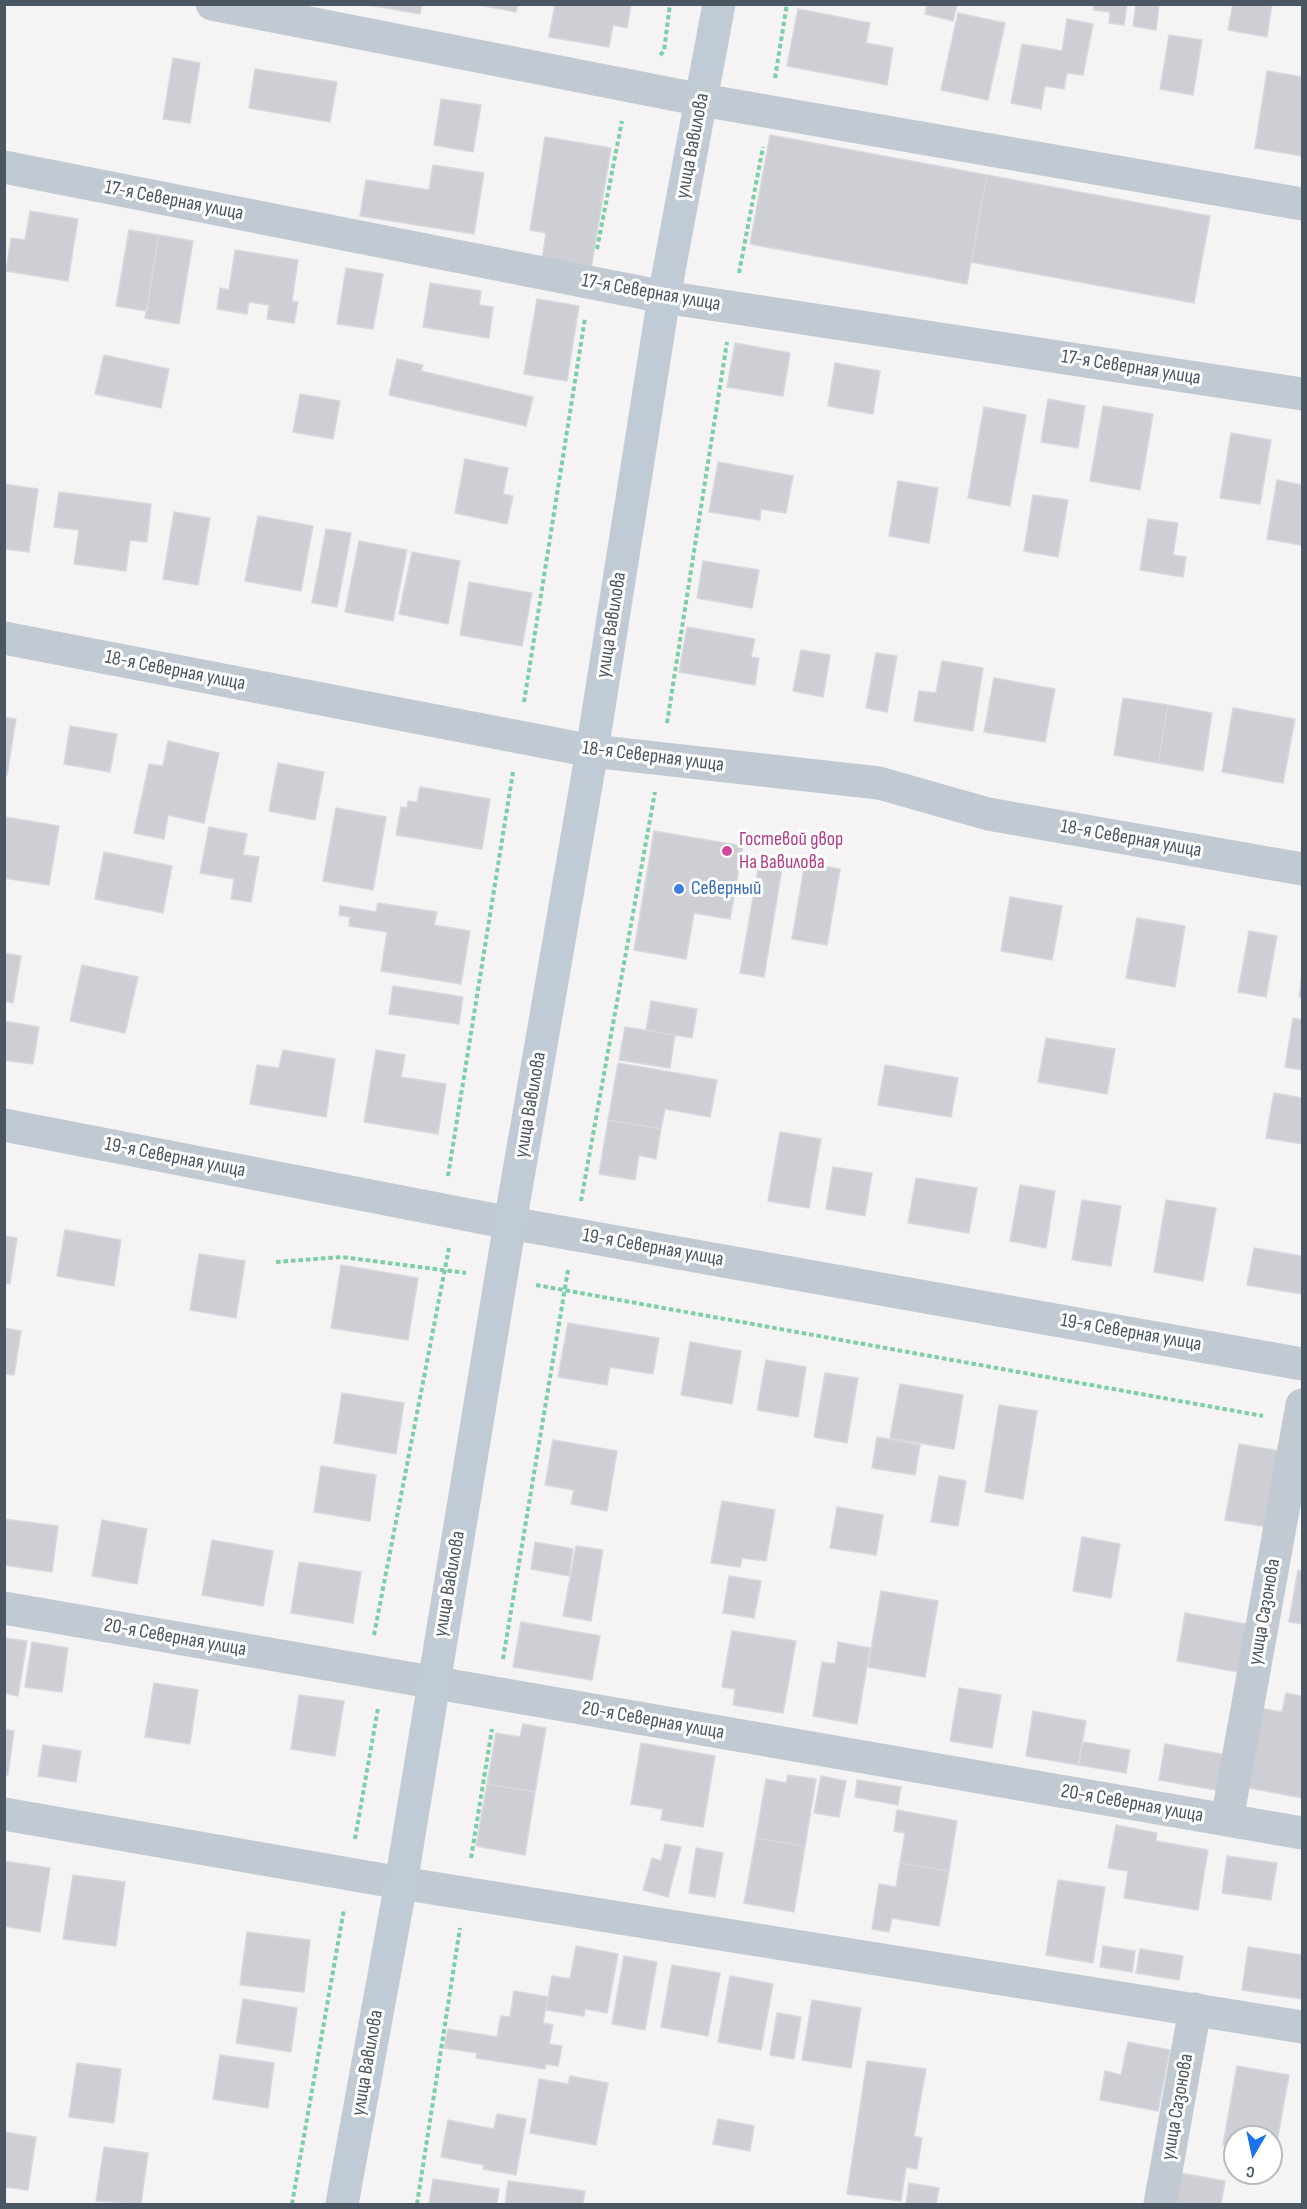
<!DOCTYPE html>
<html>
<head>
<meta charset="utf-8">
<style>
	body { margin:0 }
	#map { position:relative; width:1307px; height:2209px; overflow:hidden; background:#f5f3f3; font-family:"Sofia Sans Condensed",sans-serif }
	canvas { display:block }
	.frame { position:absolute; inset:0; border:6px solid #4a5661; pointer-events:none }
	.north { position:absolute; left:1223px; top:2125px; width:60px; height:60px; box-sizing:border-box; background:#fff; border:2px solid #b7bbc0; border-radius:50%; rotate:189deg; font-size:16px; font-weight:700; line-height:24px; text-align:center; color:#4a5661 }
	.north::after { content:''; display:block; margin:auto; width:21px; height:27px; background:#1a73e8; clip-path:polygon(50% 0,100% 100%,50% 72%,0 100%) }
</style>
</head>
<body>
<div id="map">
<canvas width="1307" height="2209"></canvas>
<div class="frame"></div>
<div class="north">С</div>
</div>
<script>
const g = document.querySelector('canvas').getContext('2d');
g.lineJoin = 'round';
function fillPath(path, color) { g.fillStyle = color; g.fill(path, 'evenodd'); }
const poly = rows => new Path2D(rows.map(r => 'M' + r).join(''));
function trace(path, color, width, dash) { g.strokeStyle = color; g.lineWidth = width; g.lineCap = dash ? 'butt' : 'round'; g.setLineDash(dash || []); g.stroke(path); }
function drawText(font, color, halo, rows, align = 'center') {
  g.font = font + ' "Sofia Sans Condensed",sans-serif'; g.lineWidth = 6; g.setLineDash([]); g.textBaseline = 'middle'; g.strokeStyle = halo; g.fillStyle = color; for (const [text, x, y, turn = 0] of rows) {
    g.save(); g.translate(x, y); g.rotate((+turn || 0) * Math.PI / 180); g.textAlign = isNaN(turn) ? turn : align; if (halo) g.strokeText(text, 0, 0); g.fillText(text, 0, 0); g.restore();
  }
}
const building = poly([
	[363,4,422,4,420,14,363,4],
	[474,4,518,4,516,12,474,4],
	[555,4,631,4,627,28,613,25,609,47,549,37,555,4],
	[927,4,957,4,953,21,925,14,927,4],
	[1094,4,1127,4,1124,25,1109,23,1110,12,1093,10,1094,4],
	[1136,4,1159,4,1156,30,1133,26,1136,4],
	[1233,4,1272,4,1267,37,1228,30,1233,4],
	[798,9,870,23,866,43,893,48,887,85,787,66,798,9],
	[958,13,1005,23,988,100,941,90,958,13],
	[1067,19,1093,24,1083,75,1067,73,1064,89,1045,86,1041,109,1011,103,1022,44,1062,51,1067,19],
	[1169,35,1202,40,1193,95,1160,89,1169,35],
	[173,58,200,63,190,123,163,119,173,58],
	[255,69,337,82,330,122,249,108,255,69],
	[1267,71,1302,77,1302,156,1255,148,1267,71],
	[441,99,481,105,473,152,434,145,441,99],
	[770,135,987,175,967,284,750,244,770,135],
	[545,137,611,148,591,269,542,260,546,233,530,230,545,137],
	[433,165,484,173,474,234,360,216,366,180,429,190,433,165],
	[987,175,1210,216,1194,303,971,262,987,175],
	[30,211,78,219,68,281,6,271,11,238,25,240,30,211],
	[129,230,159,235,147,311,116,306,129,230],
	[159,235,193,241,179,324,145,318,159,235],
	[235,250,298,260,292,301,298,302,294,323,267,319,269,305,249,302,247,314,217,309,220,288,229,290,235,250],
	[346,268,383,274,373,329,337,324,346,268],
	[430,283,481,291,479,305,493,307,489,338,423,327,430,283],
	[537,299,579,306,567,381,524,374,537,299],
	[735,343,790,353,783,396,727,387,735,343],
	[104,355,169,369,161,408,95,394,104,355],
	[397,359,423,365,421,371,533,397,526,426,389,395,397,359],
	[835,363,880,371,873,414,828,406,835,363],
	[300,394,340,401,333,439,293,432,300,394],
	[1048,399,1085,406,1078,448,1041,442,1048,399],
	[1103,406,1153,414,1140,490,1090,481,1103,406],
	[984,407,1026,415,1010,506,968,498,984,407],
	[1231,433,1271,440,1260,504,1220,498,1231,433],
	[465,459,508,468,503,494,513,496,507,524,455,513,465,459],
	[718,462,793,476,786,513,761,509,760,520,709,512,718,462],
	[1277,480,1302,485,1301,545,1267,539,1277,480],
	[898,481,938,488,929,543,889,536,898,481],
	[4,484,38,489,29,552,4,549,4,484],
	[59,492,151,504,147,542,130,540,126,571,74,564,79,530,54,527,59,492],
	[1033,495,1068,500,1058,557,1024,551,1033,495],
	[174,512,210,518,198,585,163,579,174,512],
	[258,516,313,526,301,591,245,581,258,516],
	[1148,519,1178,523,1173,555,1186,557,1183,577,1140,570,1148,519],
	[326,529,351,533,337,607,312,603,326,529],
	[359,541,407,550,393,621,345,612,359,541],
	[412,552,460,561,448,624,399,614,412,552],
	[703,561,759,570,752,608,697,598,703,561],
	[469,582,532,593,522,646,460,635,469,582],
	[687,627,755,639,751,657,759,658,755,685,679,672,687,627],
	[801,650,830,655,823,697,793,691,801,650],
	[876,653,897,656,887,712,866,708,876,653],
	[942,661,983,668,973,731,914,721,919,691,936,693,942,661],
	[994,678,1055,689,1045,742,984,732,994,678],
	[1123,698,1168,705,1158,763,1114,755,1123,698],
	[1168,705,1212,713,1203,771,1158,763,1168,705],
	[1233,708,1295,719,1283,783,1222,772,1233,708],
	[4,717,16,719,7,775,4,775,4,717],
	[70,726,117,734,110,772,64,764,70,726],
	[168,741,219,753,204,823,168,815,164,839,134,833,149,764,163,766,168,741],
	[278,763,324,772,315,820,269,811,278,763],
	[420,787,490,799,482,849,396,835,401,807,407,808,408,801,417,802,420,787],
	[336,808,386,817,373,890,323,881,336,808],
	[5,817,59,826,49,885,4,878,5,817],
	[209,827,247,834,243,855,259,857,251,902,231,899,234,879,200,873,209,827],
	[654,831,743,846,730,919,694,913,686,959,634,950,654,831],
	[104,852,172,866,163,913,95,899,104,852],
	[760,858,783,862,764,977,740,973,760,858],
	[805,863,840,869,827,945,792,939,805,863],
	[1010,897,1062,906,1052,960,1001,951,1010,897],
	[378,903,437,912,434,925,470,931,461,984,381,971,387,932,349,926,350,917,339,915,340,906,376,912,378,903],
	[1137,918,1185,926,1175,987,1126,978,1137,918],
	[1249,931,1277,936,1266,997,1238,992,1249,931],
	[4,953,21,956,13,1003,4,1001,4,953],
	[82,965,138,977,125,1033,70,1021,82,965],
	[1302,974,1302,998,1299,997,1302,974],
	[393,986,463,997,459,1024,389,1014,393,986],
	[651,1001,697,1009,692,1038,646,1030,651,1001],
	[1293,1018,1302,1020,1302,1070,1285,1067,1293,1018],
	[4,1021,39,1027,33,1064,4,1060,4,1021],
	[625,1027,675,1035,670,1068,619,1060,625,1027],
	[1046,1038,1115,1049,1107,1094,1038,1082,1046,1038],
	[283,1050,335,1059,326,1117,250,1104,257,1065,279,1068,283,1050],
	[376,1050,405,1055,401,1077,446,1084,438,1134,364,1122,376,1050],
	[618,1063,717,1080,710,1117,665,1109,661,1129,608,1120,618,1063],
	[885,1065,958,1078,951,1117,878,1105,885,1065],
	[1274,1093,1302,1098,1302,1144,1266,1138,1274,1093],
	[608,1120,661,1129,656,1159,639,1155,635,1180,599,1174,608,1120],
	[780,1132,821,1139,809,1208,768,1201,780,1132],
	[833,1167,872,1173,865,1216,826,1209,833,1167],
	[916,1178,977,1188,969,1233,908,1223,916,1178],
	[1020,1185,1055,1191,1046,1248,1010,1241,1020,1185],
	[1082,1200,1121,1206,1111,1266,1072,1260,1082,1200],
	[1166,1200,1216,1208,1203,1281,1154,1272,1166,1200],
	[65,1230,121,1240,114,1286,57,1276,65,1230],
	[4,1236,17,1238,10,1284,4,1283,4,1236],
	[1254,1248,1302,1256,1302,1294,1247,1285,1254,1248],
	[199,1254,245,1261,236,1318,190,1310,199,1254],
	[341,1265,418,1278,408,1340,331,1328,341,1265],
	[568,1323,659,1338,653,1374,610,1367,607,1385,558,1377,568,1323],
	[4,1328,21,1331,14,1375,4,1374,4,1328],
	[690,1342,741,1351,732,1404,681,1395,690,1342],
	[766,1360,806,1367,798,1417,757,1410,766,1360],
	[825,1373,858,1378,847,1443,814,1437,825,1373],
	[900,1384,963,1395,954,1449,890,1438,900,1384],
	[342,1393,404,1403,396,1454,334,1443,342,1393],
	[999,1405,1037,1411,1023,1499,985,1492,999,1405],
	[877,1437,920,1445,915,1475,872,1468,877,1437],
	[553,1440,617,1451,607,1511,571,1504,574,1490,545,1485,553,1440],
	[1239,1444,1280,1451,1267,1527,1225,1520,1239,1444],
	[321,1466,376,1475,370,1521,314,1512,321,1466],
	[939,1476,966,1481,958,1526,931,1522,939,1476],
	[722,1501,775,1510,766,1561,742,1558,740,1567,711,1563,722,1501],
	[837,1507,883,1515,876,1555,830,1548,837,1507],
	[4,1519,58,1526,52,1572,4,1565,4,1519],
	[102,1520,147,1529,137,1584,92,1576,102,1520],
	[1082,1537,1120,1544,1111,1598,1073,1591,1082,1537],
	[212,1540,273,1551,263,1606,202,1595,212,1540],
	[535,1542,573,1549,569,1576,531,1569,535,1542],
	[576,1546,603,1550,591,1621,563,1616,576,1546],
	[299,1562,361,1572,353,1623,291,1613,299,1562],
	[1298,1570,1302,1571,1302,1624,1289,1622,1298,1570],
	[729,1576,761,1581,754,1618,723,1613,729,1576],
	[881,1591,938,1601,925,1677,868,1667,881,1591],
	[1185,1613,1252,1625,1244,1673,1177,1661,1185,1613],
	[521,1622,600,1636,592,1680,513,1667,521,1622],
	[732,1631,796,1641,783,1713,733,1705,735,1689,722,1687,732,1631],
	[4,1638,27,1641,18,1696,4,1693,4,1638],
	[32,1642,68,1648,62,1692,25,1687,32,1642],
	[838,1642,870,1648,857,1724,813,1716,822,1662,835,1664,838,1642],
	[154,1683,198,1690,190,1744,145,1737,154,1683],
	[959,1688,1001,1695,992,1748,950,1741,959,1688],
	[1286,1693,1302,1696,1302,1798,1239,1786,1254,1707,1282,1712,1286,1693],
	[299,1695,344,1701,335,1756,291,1749,299,1695],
	[1033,1711,1086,1721,1078,1765,1026,1756,1033,1711],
	[523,1724,546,1728,535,1792,487,1784,496,1733,520,1737,523,1724],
	[4,1729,14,1731,8,1775,4,1775,4,1729],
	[1083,1742,1130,1750,1126,1773,1079,1765,1083,1742],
	[641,1743,715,1756,703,1827,661,1820,663,1809,631,1804,641,1743],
	[1165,1744,1227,1755,1221,1791,1159,1780,1165,1744],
	[43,1745,81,1751,76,1782,38,1776,43,1745],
	[788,1775,816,1779,805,1846,756,1838,766,1779,786,1783,788,1775],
	[821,1776,846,1781,839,1817,814,1813,821,1776],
	[857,1780,901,1787,898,1805,855,1797,857,1780],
	[487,1784,535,1792,525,1855,476,1846,487,1784],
	[897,1810,957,1821,949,1871,900,1863,905,1833,894,1831,897,1810],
	[1116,1825,1157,1833,1156,1841,1208,1850,1198,1910,1124,1898,1128,1871,1108,1868,1116,1825],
	[756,1838,805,1846,794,1912,744,1903,756,1838],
	[665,1844,681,1847,668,1897,643,1890,652,1858,661,1861,665,1844],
	[696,1848,723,1853,715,1897,689,1893,696,1848],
	[1227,1856,1277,1863,1271,1900,1222,1893,1227,1856],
	[4,1861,50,1868,40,1932,4,1926,4,1861],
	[900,1863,949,1871,939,1926,892,1918,889,1932,872,1929,879,1884,896,1887,900,1863],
	[73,1875,125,1882,116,1946,63,1939,73,1875],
	[1058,1880,1105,1887,1093,1963,1046,1955,1058,1880],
	[247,1932,310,1940,304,1992,240,1985,247,1932],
	[576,1946,618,1954,607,2013,585,2009,584,2016,546,2010,552,1976,570,1979,576,1946],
	[1103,1946,1135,1951,1132,1972,1100,1967,1103,1946],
	[1248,1947,1302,1955,1302,1999,1242,1990,1248,1947],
	[1140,1949,1183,1956,1179,1980,1136,1973,1140,1949],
	[624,1956,657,1962,645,2030,612,2024,624,1956],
	[672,1965,720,1973,708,2036,661,2027,672,1965],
	[730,1976,773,1984,761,2050,718,2042,730,1976],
	[514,1991,548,1997,543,2023,553,2025,549,2044,562,2046,558,2066,546,2064,545,2069,476,2058,477,2053,444,2048,448,2029,497,2037,501,2016,510,2017,514,1991],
	[243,1999,297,2008,291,2052,236,2043,243,1999],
	[812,2000,861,2008,851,2068,802,2060,812,2000],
	[777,2013,801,2017,794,2059,770,2055,777,2013],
	[1128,2042,1170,2050,1158,2111,1100,2100,1105,2071,1121,2075,1128,2042],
	[220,2055,274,2063,268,2108,213,2099,220,2055],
	[867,2061,926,2069,914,2136,922,2138,917,2169,906,2167,901,2201,847,2194,867,2061],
	[77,2063,121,2069,114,2123,69,2117,77,2063],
	[1237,2066,1289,2075,1275,2153,1271,2153,1271,2137,1235,2137,1235,2147,1223,2145,1237,2066],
	[570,2076,608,2083,596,2145,530,2133,539,2079,568,2084,570,2076],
	[497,2114,526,2119,516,2175,483,2169,484,2165,441,2157,448,2120,494,2129,497,2114],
	[718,2119,754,2126,750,2151,713,2144,718,2119],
	[4,2132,36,2137,28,2190,4,2187,4,2132],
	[104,2147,148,2153,141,2204,96,2201,104,2147],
	[1180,2173,1225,2181,1221,2204,1174,2204,1180,2173],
	[433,2179,499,2189,497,2204,429,2204,433,2179],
	[508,2181,585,2191,583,2204,505,2204,508,2181],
	[909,2183,939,2188,936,2204,906,2204,909,2183]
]);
const path = poly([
	[660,55,664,51,670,4],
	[775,78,787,4],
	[597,249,622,121],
	[739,273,763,147],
	[524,702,585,318],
	[667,723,727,342],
	[448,1176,513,772],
	[581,1201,655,792],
	[276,1262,342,1257,466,1273],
	[536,1285,1263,1416],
	[374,1635,449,1248],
	[503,1659,568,1270],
	[355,1839,378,1708],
	[471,1858,492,1729],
	[292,2204,344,1909],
	[417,2204,460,1928]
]);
const street = poly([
	[212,4,702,100,1302,204],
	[4,167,664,297,1302,394],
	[4,638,592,751,879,783,988,814,1302,869],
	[4,1125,510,1223,1302,1364],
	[4,1608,1302,1833],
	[4,1814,401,1883,1302,2027],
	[1227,1820,1302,1405],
	[1160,2204,1195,2009]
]);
const secondary = poly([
	[342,2204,401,1883,510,1223,592,751,664,297,719,4]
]);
const markers = [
	[727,851,6,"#d1479c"],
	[679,889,6,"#3f7fe0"]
];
const streetNames = [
	["улица Вавилова",693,146,-79],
	["17-я Северная улица",174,201,11],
	["17-я Северная улица",651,293,10],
	["17-я Северная улица",1131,368,9],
	["улица Вавилова",612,625,-81],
	["18-я Северная улица",175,671,11],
	["18-я Северная улица",653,757,7],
	["18-я Северная улица",1131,839,10],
	["улица Вавилова",531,1105,-80],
	["19-я Северная улица",175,1158,11],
	["19-я Северная улица",653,1248,10],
	["19-я Северная улица",1131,1333,10],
	["улица Вавилова",450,1584,-80],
	["улица Сазонова",1265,1612,-80],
	["20-я Северная улица",175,1638,10],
	["20-я Северная улица",653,1721,10],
	["20-я Северная улица",1132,1804,10],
	["улица Вавилова",368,2063,-80],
	["улица Сазонова",1178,2107,-80]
];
const hotelNames = [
	["Гостевой двор",739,840],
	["На Вавилова",739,863]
];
const shopNames = [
	["Северный",691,889]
];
fillPath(building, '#cdcfd5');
trace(building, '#d7d9de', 1.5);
trace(path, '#7ad0a6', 4, [4.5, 3]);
trace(street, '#c1cad2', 33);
trace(secondary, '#c1cbd6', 33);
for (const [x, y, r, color] of markers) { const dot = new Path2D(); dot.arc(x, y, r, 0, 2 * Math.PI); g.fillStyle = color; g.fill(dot); trace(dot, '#fff', 2); }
drawText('20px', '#4a5661', '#fff', streetNames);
drawText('20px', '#b23c85', '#fff', hotelNames, 'left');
drawText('20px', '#366cbe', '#fff', shopNames, 'left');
</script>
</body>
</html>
